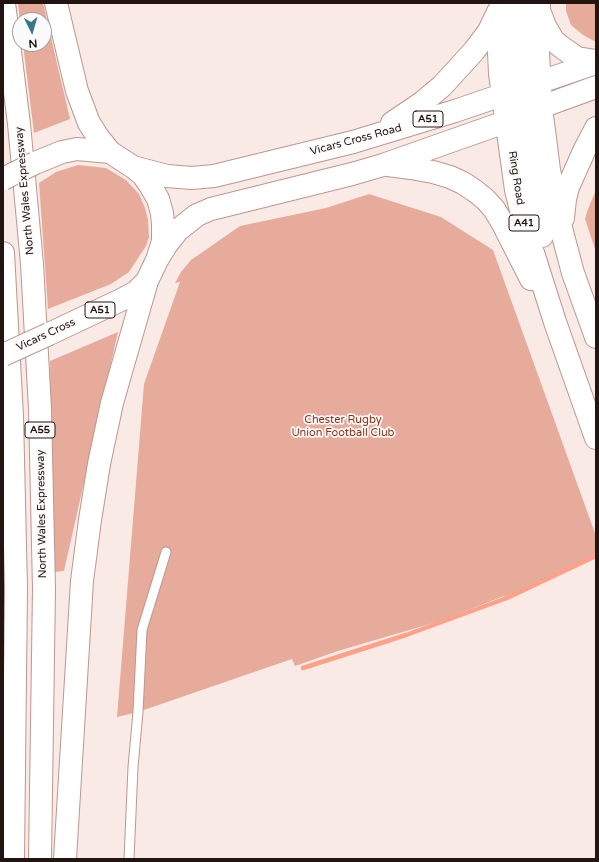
<!DOCTYPE html>
<html>
<head>
<meta charset="utf-8">
<style>
	body { margin:0 }
	#map { position:relative; width:599px; height:862px; overflow:hidden; background:#faeae6; font-family:"Varela Round",sans-serif }
	canvas { display:block }
	.frame { position:absolute; inset:0; border:4px solid #221511; pointer-events:none }
	.north { position:absolute; left:12px; top:12px; width:40px; height:40px; box-sizing:border-box; background:#fbfbfb; border:1px solid #a49f9d; border-radius:50%; rotate:175deg; font-size:11px; font-weight:700; line-height:16px; text-align:center; color:#221511 }
	.north::after { content:''; display:block; margin:auto; width:14px; height:18px; background:#357988; clip-path:polygon(50% 0,100% 100%,50% 72%,0 100%) }
</style>
</head>
<body>
<div id="map">
<canvas width="599" height="862"></canvas>
<div class="frame"></div>
<div class="north">N</div>
</div>
<script>
const g = document.querySelector('canvas').getContext('2d');
g.lineJoin = 'round';
function fillPath(path, color) { g.fillStyle = color; g.fill(path, 'evenodd'); }
const poly = rows => new Path2D(rows.map(r => 'M' + r).join(''));
function trace(path, color, width, dash) { g.strokeStyle = color; g.lineWidth = width; g.lineCap = dash ? 'butt' : 'round'; g.setLineDash(dash || []); g.stroke(path); }
function drawText(font, color, halo, rows, align = 'center') {
  g.font = font + ' "Varela Round",sans-serif'; g.lineWidth = 3.5; g.setLineDash([]); g.textBaseline = 'middle'; g.strokeStyle = halo; g.fillStyle = color; for (const [text, x, y, turn = 0] of rows) {
    g.save(); g.translate(x, y); g.rotate((+turn || 0) * Math.PI / 180); g.textAlign = isNaN(turn) ? turn : align; if (halo) g.strokeText(text, 0, 0); g.fillText(text, 0, 0); g.restore();
  }
}
const green = poly([
	[18,3,43,3,70,119,34,133,23,44,44,44,44,20,20,20,20,21],
	[566,3,596,3,596,42,583,35,571,25,566,11],
	[78,165,106,168,126,180,139,194,145,208,148,220,149,237,146,246,129,272,111,284,48,309,39,183,56,172],
	[596,190,596,252,585,219,588,209],
	[369,194,441,217,493,250,596,536,596,555,505,597,504,596,440,621,338,651,295,666,292,659,138,712,117,717,144,384,180,282,175,283,181,272,191,260,240,226,326,208],
	[118,332,64,571,55,572,51,449,50,361]
]);
const stream = poly([
	[303,668,406,635,507,598,596,556]
]);
const lane = poly([
	[129,859,133,767,138,712,142,630,166,552]
]);
const highway = poly([
	[4,3,19,124,32,264,40,409,44,589,40,859],
	[56,3,77,91,89,123,98,137,110,152],
	[501,3,499,52,500,74,516,190,526,231,555,322,596,438],
	[539,3,538,52,541,107,549,170,561,228,573,273,596,337],
	[540,13,545,26,553,40,560,46,577,58,596,61],
	[531,100,528,113,527,128,528,161,542,236],
	[514,103,516,91,522,3],
	[392,123,423,102,442,86,474,51,489,31,498,12],
	[35,163,62,152,77,149,110,152,133,167,143,175,150,185,158,199,162,213,163,225,163,241,157,260,147,281,136,292,123,299,49,334],
	[388,165,411,168,433,172,450,177,463,183,475,191,485,199,494,209,502,222,531,279],
	[133,167,167,176,192,178,214,176,353,142,455,111,596,63],
	[563,218,565,199,568,187,585,149,596,128],
	[3,253,12,416,16,588,13,859],
	[157,260,167,244,178,230,197,215,211,209,352,174,383,165,508,121,541,107,596,87],
	[65,859,82,581,90,520,99,464,112,403,147,281]
]);
const highwayBridge = poly([
	[3,179,35,163],
	[3,355,49,334]
]);
const shields = [
	[428,119,30],
	[524,223,30],
	[100,310,30],
	[40,430,30]
];
const shieldNames = [
	["A51",428,119],
	["A41",524,223],
	["A51",100,310],
	["A55",40,430]
];
const streetNames = [
	["Vicars Cross Road",356,140,-15],
	["Ring Road",516,178,81],
	["North Wales Expressway",25,191,-95],
	["Vicars Cross",46,335,-25],
	["North Wales Expressway",42,514,-91]
];
const parkNames = [
	["Chester Rugby",343,420],
	["Union Football Club",343,433]
];
fillPath(green, '#e7ab9b');
trace(stream, '#fda189', 4.5);
trace(lane, '#bb978e', 11);
trace(highway, '#bb978e', 24);
trace(lane, '#fff', 9);
trace(highway, '#fff', 22);
trace(highwayBridge, '#bb978e', 24, []);
trace(highwayBridge, '#fff', 22);
for (const [x, y, w] of shields) { const box = new Path2D(); box.roundRect(x - w / 2, y - 8, w, 16, 3); g.fillStyle = '#fbfbfb'; g.fill(box); trace(box, '#221511', 1); }
drawText('bold 10px', '#221511', null, shieldNames);
drawText('11px', '#221511', '#fbfbfb', streetNames);
drawText('11px', '#972e12', '#fbfbfb', parkNames);
</script>
</body>
</html>
